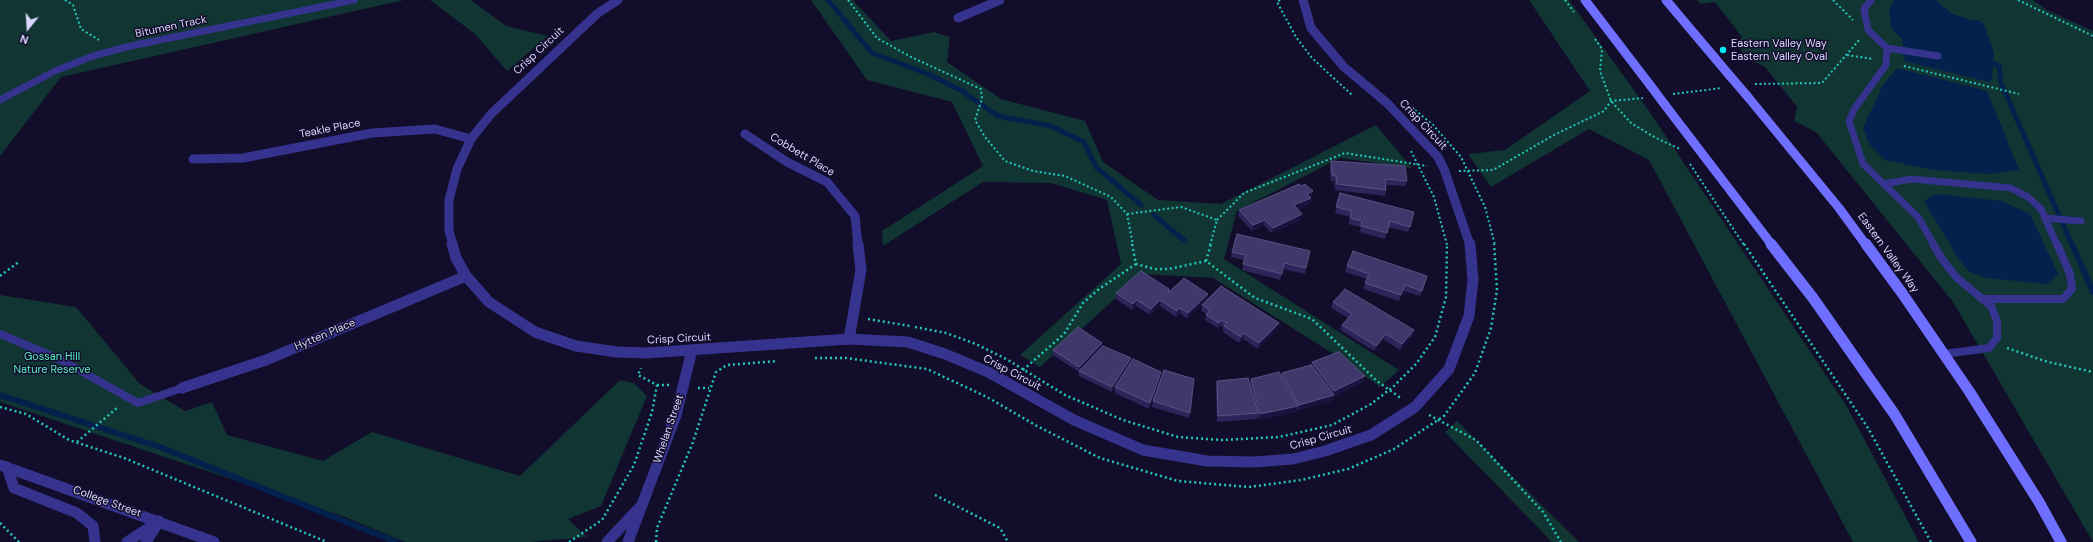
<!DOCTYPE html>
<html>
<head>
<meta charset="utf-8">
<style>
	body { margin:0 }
	#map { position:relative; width:2093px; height:542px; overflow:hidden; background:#120d2a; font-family:"DM Sans",sans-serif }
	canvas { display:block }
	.north { position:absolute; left:8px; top:8px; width:40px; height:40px; -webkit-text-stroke:3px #120d2a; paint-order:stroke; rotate:198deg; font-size:11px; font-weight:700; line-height:16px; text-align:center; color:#dad7ff }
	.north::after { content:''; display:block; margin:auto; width:14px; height:18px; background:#dad7ff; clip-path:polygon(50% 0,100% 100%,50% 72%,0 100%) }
</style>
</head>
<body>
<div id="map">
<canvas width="2093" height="542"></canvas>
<div class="north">N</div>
</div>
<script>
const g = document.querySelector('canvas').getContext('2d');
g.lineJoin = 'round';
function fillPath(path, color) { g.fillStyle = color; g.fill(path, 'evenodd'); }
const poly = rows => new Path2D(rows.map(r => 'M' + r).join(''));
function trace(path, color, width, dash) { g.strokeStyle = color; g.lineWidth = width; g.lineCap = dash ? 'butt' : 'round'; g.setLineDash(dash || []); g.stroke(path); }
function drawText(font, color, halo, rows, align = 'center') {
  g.font = font + ' "DM Sans",sans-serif'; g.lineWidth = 3; g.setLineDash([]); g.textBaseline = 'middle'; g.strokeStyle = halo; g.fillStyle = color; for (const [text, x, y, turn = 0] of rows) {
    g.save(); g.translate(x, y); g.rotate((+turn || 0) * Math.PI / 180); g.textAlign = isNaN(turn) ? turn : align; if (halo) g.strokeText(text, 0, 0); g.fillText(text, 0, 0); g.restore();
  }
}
const green = poly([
	[0,0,404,0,61,77,0,156],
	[430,0,471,0,506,26,548,36,507,71,475,34],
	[811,0,853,0,891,41,934,32,950,37,947,62,1001,99,1085,121,1103,162,1158,200,1221,204,1376,125,1412,168,1340,158,1237,211,1224,259,1399,370,1380,387,1340,358,1213,278,1142,274,1040,367,1020,355,1121,264,1107,200,1051,183,983,182,883,246,882,231,983,166,952,102,867,80],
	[1529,0,1569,0,1649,111,1846,405,1919,542,1853,542,1649,160,1589,129,1491,187,1468,154,1505,150,1590,91],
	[1696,0,2033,0,2047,10,2093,31,2093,542,1953,302,1816,132,1794,121,1797,107,1765,67,1744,56,1738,44,1742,37,1715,2,1701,4],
	[0,295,76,307,140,384,185,411,212,402,227,435,323,461,372,432,520,476,620,380,634,383,647,396,601,506,568,519,587,537,530,542,405,542,345,517,0,402],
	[1457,421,1579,542,1552,542,1445,432]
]);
const water = poly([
	[1894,0,1936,0,1952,14,1972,20,1979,20,1984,24,1994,53,1992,78,1989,82,1904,61,1902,39,1892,29,1889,10],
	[1897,68,1987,91,2019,170,1991,174,1934,170,1885,160,1869,144,1863,128,1882,87],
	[1935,194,2002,201,2030,214,2058,274,2047,284,1987,278,1968,271,1958,258,1924,201]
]);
const streamFar1 = poly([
	[828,0,872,53,928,74,962,91,998,116,1051,126,1084,142,1096,167,1141,205],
	[1986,60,1999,66,2001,83,2072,245],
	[1154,215,1185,241]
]);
const stream = poly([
	[2072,244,2093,292],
	[0,395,160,447,396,542]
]);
const pathFar1 = poly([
	[65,0,73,5,81,29,99,40],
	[848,0,877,38,911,57,981,89,982,99,975,120,985,137,1005,161,1033,171,1065,176,1111,197,1127,214,1133,245],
	[1280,0,1277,2,1296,37,1312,58,1352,95],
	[1565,0,1574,12],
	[1833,0,1853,20],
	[2018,0,2093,36],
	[1595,39,1602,49,1600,71,1611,101,1631,123,1656,138,1680,149],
	[1847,55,1873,59],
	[1904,66,2019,94],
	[1755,84,1822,83,1860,39],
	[1673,94,1722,88],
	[1415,110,1433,125,1461,157,1485,207,1495,245],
	[1411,151,1434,197,1447,245],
	[1690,164,1744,245],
	[1459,171,1493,170,1554,135,1604,111,1611,101,1643,98],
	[1127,214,1181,207,1217,220,1210,245],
	[1217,220,1244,193,1345,153,1427,166]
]);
const path = poly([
	[1132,244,1136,264,1155,269,1169,269,1206,261,1255,298,1312,319,1377,381,1402,399],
	[1744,244,1868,428,1931,542],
	[1206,261,1211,244],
	[0,276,20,261],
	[868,319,910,326],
	[915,327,946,333,976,344,1008,360,1065,395,1123,420,1178,437,1222,440,1279,437,1332,425,1371,404,1393,387,1416,364,1435,337,1446,297,1447,244],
	[2007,348,2048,362,2093,372],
	[815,358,846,358,927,369,987,397,1037,426,1100,458,1178,481,1249,487,1301,480,1348,469,1394,449,1444,416,1475,373,1491,328,1497,290,1494,244],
	[1023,370,1064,334,1083,303,1099,289,1136,264],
	[657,385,669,385],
	[698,388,709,388],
	[0,407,26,414,69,440,124,458,327,542],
	[1429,415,1476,440,1543,512,1561,542],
	[77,442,117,408],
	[935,495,1000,528,1008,542],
	[0,523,19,542],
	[569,542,602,520,634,465,652,412,657,385,638,375,641,368],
	[656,542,657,528,693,442,716,372,727,365,778,361]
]);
const serviceFar1 = poly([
	[1871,0,1864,9,1868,30,1887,48,1886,65,1855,108,1849,121,1863,164,1918,217,1934,245],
	[1887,48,1938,56],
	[0,100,55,71,93,56,126,47,354,0],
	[1884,184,1911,179,2011,188,2028,197,2041,209,2057,245],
	[2045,218,2081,221]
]);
const service = poly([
	[1933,244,1942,259,1957,278,1991,306,1997,321,1997,338,1989,348,1944,354],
	[1982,299,2063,299,2072,289,2070,274,2057,244],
	[0,334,61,360,138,403,182,388]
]);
const minorFar1 = poly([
	[958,18,1000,0],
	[745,134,787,162,827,182,855,216,858,245],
	[193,159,243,158,372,133,435,129,471,139]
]);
const minor = poly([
	[849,339,861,270,858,244],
	[182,388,266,360,466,276],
	[127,542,159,521],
	[146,542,158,523]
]);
const tertiaryFar1 = poly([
	[1303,0,1311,28,1344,67,1387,103,1438,157,1444,169,1470,245],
	[453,245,449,231,449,200,457,169,471,139,491,114,598,13,618,0]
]);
const tertiary = poly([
	[452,244,456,258,466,276,489,302,535,332,576,346,617,352,646,353,849,339,908,342,945,354,988,372,1074,420,1143,450,1207,461,1254,462,1293,459,1325,451,1371,435,1415,407,1449,369,1469,316,1473,280,1470,244],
	[0,465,214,542],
	[7,467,14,488,77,513,93,526,95,542],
	[607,542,640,507],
	[628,542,676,415,692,350]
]);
const secondaryFar1 = poly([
	[1585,0,1650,85],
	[1666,0,1730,76],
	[1748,97,1839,208,1866,245],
	[1665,105,1772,245]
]);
const secondary = poly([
	[1771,244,1813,298,1895,415,1971,542],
	[1866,244,1902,293,1969,391,2039,502,2061,542]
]);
const secondaryBridge = poly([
	[1730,76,1748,97],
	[1650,85,1665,105]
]);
const wall = poly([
	[1331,161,1407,181,1405,186,1386,185,1386,190,1385,196,1335,190,1334,181,1331,181,1330,167],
	[1340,193,1410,227,1408,232,1388,227,1385,239,1359,232,1361,227,1348,224,1350,217,1335,213],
	[1311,197,1311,198,1310,204,1298,209,1301,220,1271,233,1264,225,1252,231,1238,216,1239,210],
	[1232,252,1306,268,1305,274,1283,269,1280,280,1242,270,1244,260,1231,257],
	[1347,266,1427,276,1420,296,1403,291,1399,301,1363,289,1367,279,1345,272],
	[1169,292,1208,294,1207,299,1187,319,1180,313,1176,317,1160,306,1150,315,1136,306,1132,310,1116,299,1116,293],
	[1333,302,1414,330,1412,336,1400,350,1384,340,1374,351,1340,330,1342,325,1348,318,1331,308],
	[1202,305,1279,323,1277,328,1258,349,1243,339,1239,343,1223,332,1223,327,1220,326,1218,328,1205,320,1207,314,1201,311],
	[1102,347,1131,358,1130,364,1160,377,1149,409,1115,393,1115,387,1127,369,1112,392,1079,376,1079,372,1053,355,1053,350],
	[1312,362,1363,382,1334,396,1332,401,1298,410,1297,409,1296,412,1259,420,1258,415,1257,419,1217,422,1216,387,1217,381,1250,384,1251,379,1281,375,1282,373,1311,365],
	[1153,401,1190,413,1189,418,1152,407]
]);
const shadedWall = poly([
	[1313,191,1311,197,1306,200,1307,194],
	[1311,198,1310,204,1293,211,1294,205],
	[1302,214,1301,220,1271,233,1273,228],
	[1265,220,1264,225,1252,231,1253,225],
	[1208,294,1207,299,1187,319,1188,313],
	[1137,300,1136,306,1132,310,1133,304],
	[1160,300,1160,306,1150,315,1151,309],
	[1180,308,1180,313,1176,317,1177,311],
	[1221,320,1220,326,1218,328,1219,323],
	[1279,323,1277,328,1258,349,1259,343],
	[1414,330,1412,336,1400,350,1402,344],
	[1244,333,1243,339,1239,343,1241,337],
	[1386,334,1384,340,1374,351,1376,346],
	[1102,343,1102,348,1079,371,1079,372,1079,367],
	[1131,358,1130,364,1112,392,1112,387],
	[1161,372,1160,377,1149,409,1150,403],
	[1365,376,1363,382,1334,396,1332,401,1298,410,1299,405,1332,395,1334,391],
	[1298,406,1296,412,1259,420,1260,414]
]);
const building = poly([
	[1331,161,1405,166,1407,181,1385,179,1386,190,1337,184,1336,176,1332,175,1331,161],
	[1299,184,1301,186,1305,184,1313,191,1307,194,1311,198,1294,205,1302,214,1273,228,1265,220,1253,225,1239,210,1299,184],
	[1340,193,1414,212,1410,227,1390,221,1387,233,1361,226,1362,221,1350,218,1352,211,1336,207,1340,193],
	[1237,234,1310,251,1306,268,1284,263,1282,274,1243,264,1246,255,1232,252,1237,234],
	[1353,251,1427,276,1422,291,1405,285,1401,295,1365,283,1369,274,1347,266,1353,251],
	[1141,271,1169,289,1168,293,1184,278,1208,294,1188,313,1180,308,1177,311,1160,300,1151,309,1137,300,1133,304,1116,293,1141,271],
	[1221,286,1279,323,1259,343,1244,333,1241,337,1224,326,1227,323,1221,320,1219,323,1206,315,1210,310,1202,305,1221,286],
	[1345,289,1414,330,1402,344,1386,334,1376,346,1342,325,1352,314,1333,302,1345,289],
	[1078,327,1102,343,1079,367,1053,350,1078,327],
	[1103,346,1131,358,1112,387,1079,371,1103,346],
	[1339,352,1365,376,1334,391,1312,362,1339,352],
	[1133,359,1161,372,1150,403,1115,387,1133,359],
	[1311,365,1334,395,1299,405,1282,373,1311,365],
	[1164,370,1194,379,1190,413,1153,401,1164,370],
	[1279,372,1298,406,1260,414,1251,379,1279,372],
	[1248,378,1258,413,1218,416,1217,381,1248,378]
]);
const markers = [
	[1723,50,4,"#03ebff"]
];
const streetNames = [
	["Bitumen Track",171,27,-12],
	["Crisp Circuit",539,51,-43],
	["Crisp Circuit",1423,125,47],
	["Teakle Place",330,129,-11],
	["Cobbett Place",802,155,31],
	["Eastern Valley Way",1888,253,54],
	["Hytten Place",325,335,-23],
	["Crisp Circuit",679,339,-3],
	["Crisp Circuit",1012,373,28],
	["Whelan Street",669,429,-71],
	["Crisp Circuit",1321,438,-16],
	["College Street",107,502,20]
];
const poiNames = [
	["Eastern Valley Way",1731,44],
	["Eastern Valley Oval",1731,57]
];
const parkNames = [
	["Gossan Hill",52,357],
	["Nature Reserve",52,370]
];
fillPath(green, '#103533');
fillPath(water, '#04204c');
trace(streamFar1, '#04204c', 5);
trace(stream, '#04204c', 6);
trace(pathFar1, '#22c8ba', 2, [2, 2.5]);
trace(path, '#22c8ba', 2.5, [2, 3]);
trace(serviceFar1, '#35338e', 7);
trace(service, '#35338e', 8);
trace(minorFar1, '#35338e', 9);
trace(minor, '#35338e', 11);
trace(tertiaryFar1, '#35338e', 9);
trace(tertiary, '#35338e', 11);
trace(secondaryFar1, '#6e6eff', 9);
trace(secondary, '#6e6eff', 11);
trace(secondaryBridge, '#6e6eff', 9);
fillPath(wall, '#2e2459');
fillPath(shadedWall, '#1b133f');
fillPath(building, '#40386b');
trace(building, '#585182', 1);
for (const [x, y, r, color] of markers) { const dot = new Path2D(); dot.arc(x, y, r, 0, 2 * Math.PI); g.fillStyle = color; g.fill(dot); trace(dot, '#120d2a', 1.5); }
drawText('11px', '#dad7ff', '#120d2a', streetNames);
drawText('11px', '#dad7ff', '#120d2a', poiNames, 'left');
drawText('11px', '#55edc4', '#120d2a', parkNames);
</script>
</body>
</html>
